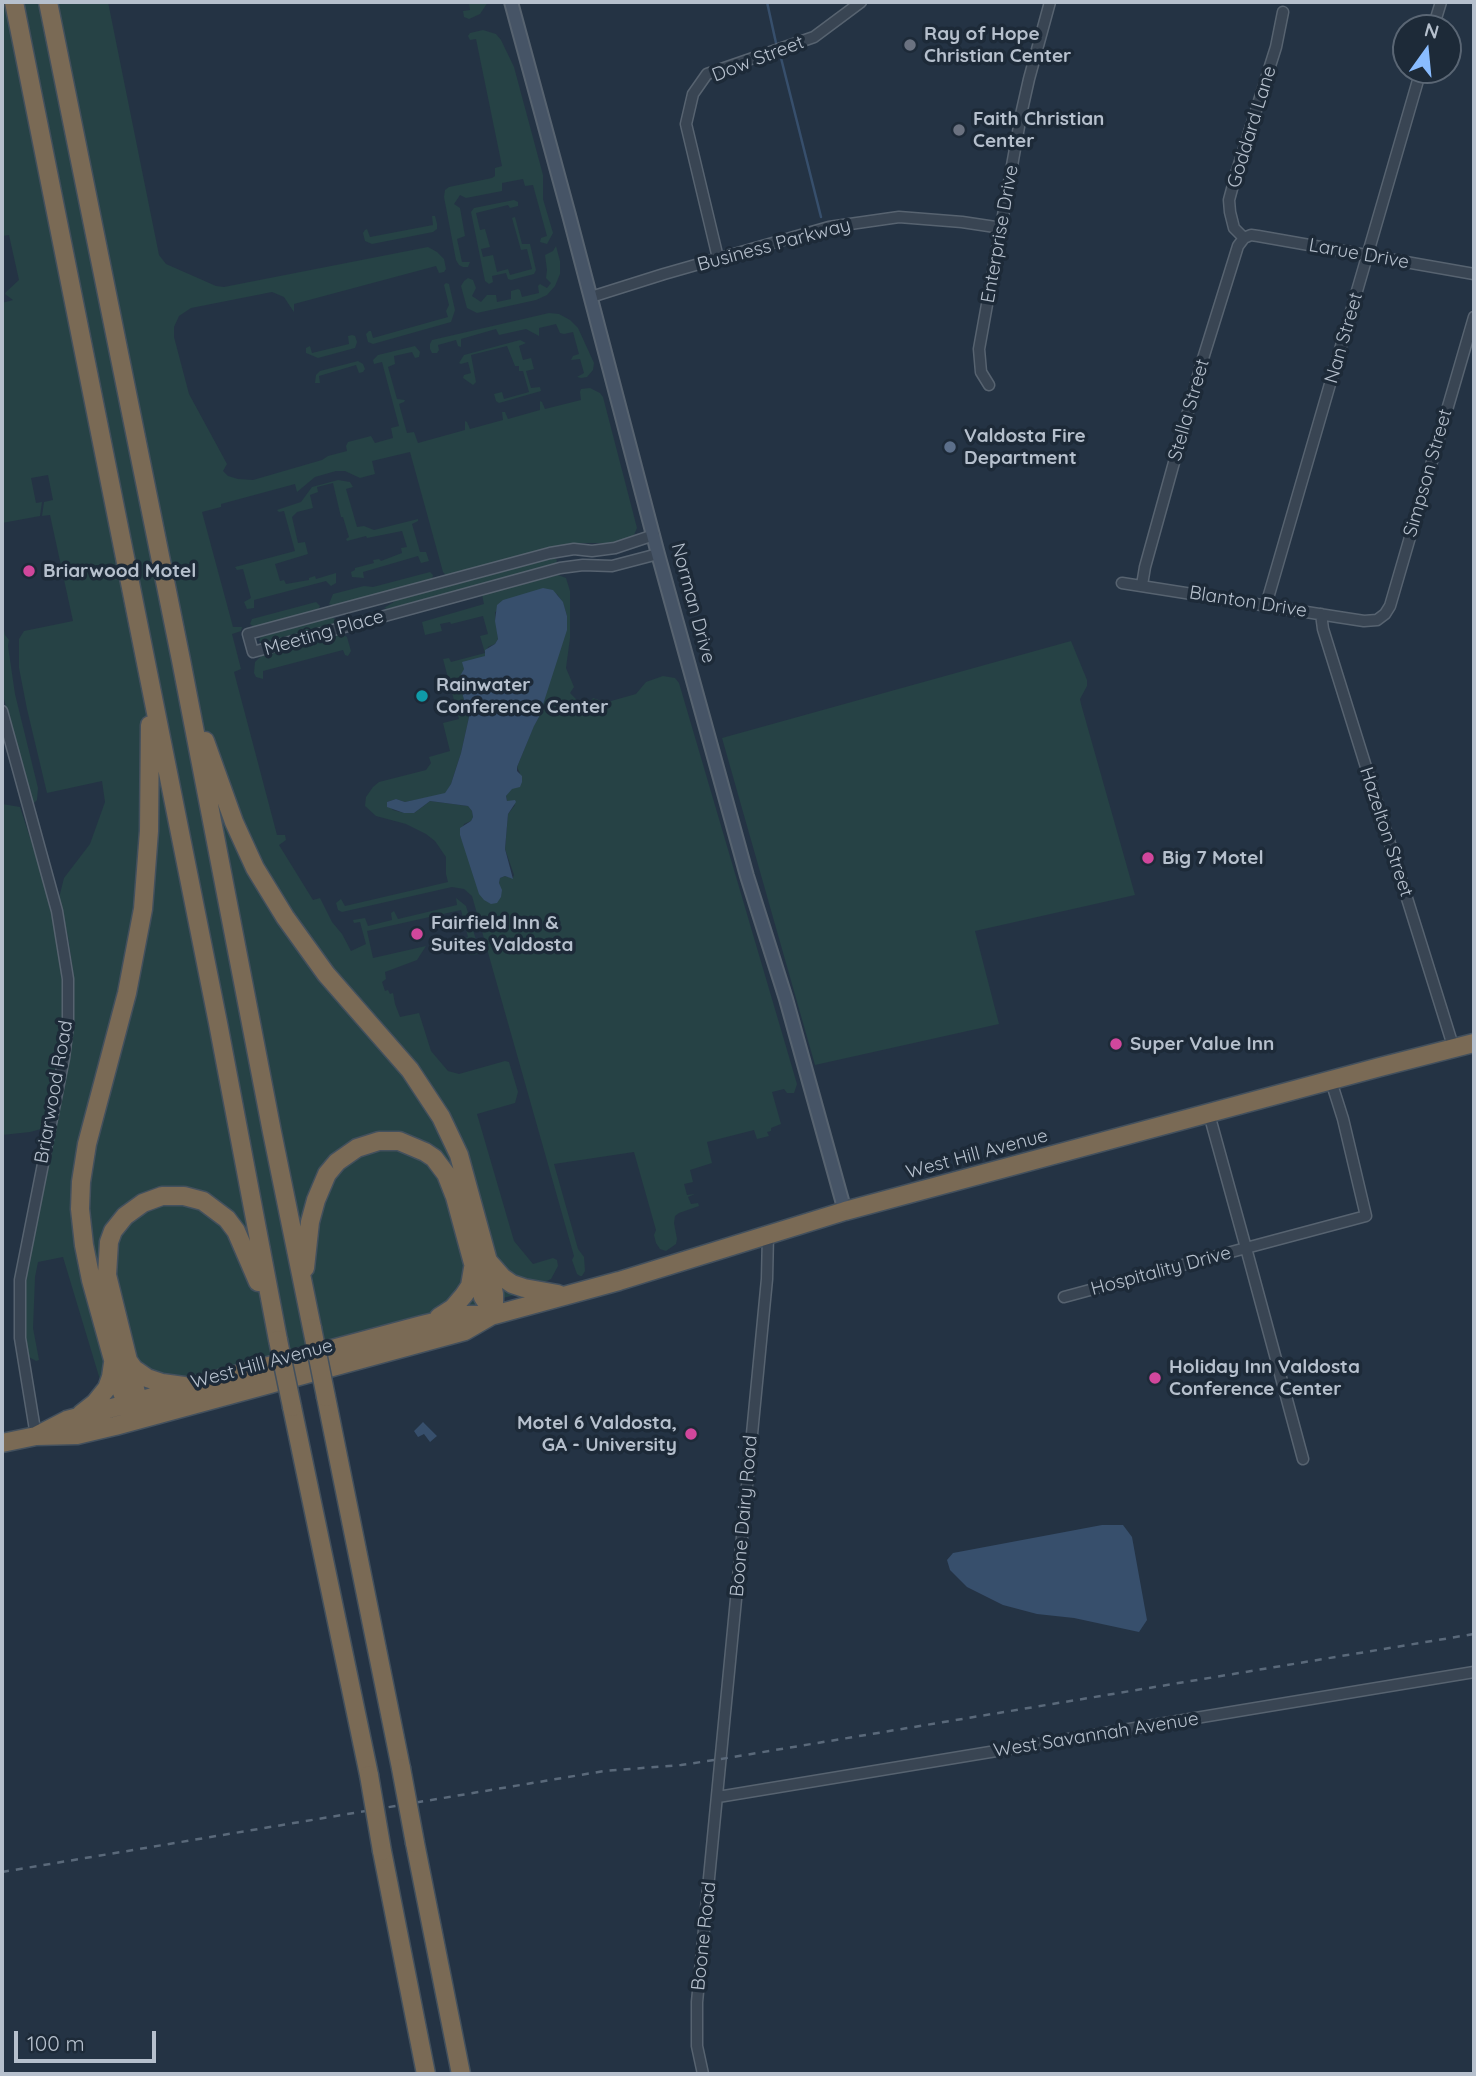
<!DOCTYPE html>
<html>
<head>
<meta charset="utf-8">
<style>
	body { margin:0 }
	#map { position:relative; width:1476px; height:2076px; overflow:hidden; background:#243344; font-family:Quicksand,sans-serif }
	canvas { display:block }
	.frame { position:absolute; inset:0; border:4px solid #b6c0cd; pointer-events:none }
	.north { position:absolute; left:1392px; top:14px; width:70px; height:70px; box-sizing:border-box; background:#1d2a38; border:2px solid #5a6674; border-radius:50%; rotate:15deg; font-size:19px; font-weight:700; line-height:28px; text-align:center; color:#b6c0cd }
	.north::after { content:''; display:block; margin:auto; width:24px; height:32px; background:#89bcff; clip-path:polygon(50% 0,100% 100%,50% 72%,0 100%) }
	.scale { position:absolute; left:14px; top:2031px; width:142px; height:32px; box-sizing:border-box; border:4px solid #b6c0cd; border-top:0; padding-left:9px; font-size:21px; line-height:24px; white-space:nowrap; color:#b6c0cd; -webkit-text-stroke:5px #1d2a38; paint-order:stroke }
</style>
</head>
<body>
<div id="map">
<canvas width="1476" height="2076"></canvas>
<div class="frame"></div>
<div class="north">N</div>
<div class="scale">100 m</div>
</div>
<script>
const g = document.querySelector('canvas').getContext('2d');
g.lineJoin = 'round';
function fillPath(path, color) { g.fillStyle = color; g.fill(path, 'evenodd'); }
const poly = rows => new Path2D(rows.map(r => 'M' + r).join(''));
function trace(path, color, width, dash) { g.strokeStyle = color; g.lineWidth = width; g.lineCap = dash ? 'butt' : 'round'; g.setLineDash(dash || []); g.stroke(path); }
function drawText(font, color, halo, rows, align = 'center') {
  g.font = font + ' Quicksand,sans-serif'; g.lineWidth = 7; g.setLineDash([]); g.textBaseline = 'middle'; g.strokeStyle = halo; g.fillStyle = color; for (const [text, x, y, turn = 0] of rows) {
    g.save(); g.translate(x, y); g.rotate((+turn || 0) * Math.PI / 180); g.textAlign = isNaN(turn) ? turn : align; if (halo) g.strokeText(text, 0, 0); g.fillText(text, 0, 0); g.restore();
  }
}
const green = poly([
	[2,2,108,2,159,255,166,264,216,286,224,287,428,247,437,252,444,259,446,269,444,272,439,273,436,266,294,304,294,312,284,297,272,292,191,308,179,316,174,327,174,337,189,394,227,464,223,471,228,476,238,479,253,480,322,460,328,456,347,451,346,446,348,442,371,436,375,443,393,438,391,428,399,426,382,362,374,364,373,360,378,355,415,346,420,352,419,357,415,358,412,352,394,356,395,364,388,367,397,399,405,400,404,402,399,404,407,433,414,432,418,443,465,430,465,421,467,422,470,429,503,420,502,412,505,412,508,419,540,410,540,401,542,402,545,409,581,400,580,392,581,389,590,388,600,393,603,397,637,528,634,535,630,538,611,543,571,543,446,575,443,572,410,452,372,461,375,474,360,478,345,471,336,471,315,477,297,492,295,484,221,504,221,507,202,512,233,627,242,627,241,631,232,634,241,669,234,672,277,835,285,835,286,840,279,845,313,900,320,898,332,922,342,934,351,951,366,944,360,922,354,923,353,920,365,918,368,926,392,920,391,913,394,911,398,919,457,905,456,898,466,906,479,950,478,954,470,955,468,948,453,951,445,947,468,937,461,910,367,931,373,958,426,946,417,960,385,972,386,979,382,982,385,991,388,990,390,994,393,993,395,1004,400,1017,419,1013,431,1051,448,1071,459,1074,505,1061,509,1062,518,1092,515,1103,477,1114,514,1241,533,1264,553,1258,557,1260,558,1266,551,1279,522,1293,107,1403,63,1257,38,1262,35,1277,33,1328,39,1360,36,1361,29,1357,24,1326,23,1295,26,1269,63,1092,74,1015,73,971,68,937,59,898,64,878,90,844,105,802,102,781,47,793,27,709,19,668,19,639,24,631,73,621,50,515,42,516,44,502,53,500,48,475,31,478,36,503,42,502,40,516,2,523,2,303,13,300,5,294,6,292,19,280,9,235,2,236],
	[469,2,488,2,480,14,469,19,464,17,463,11,470,10],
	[483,30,496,34,501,40,514,67,543,175,543,199,553,233,547,244,540,242,541,238,547,236,533,185,525,186,523,179,502,183,502,191,466,198,460,195,454,204,460,208,465,236,457,239,462,262,470,262,468,267,463,267,459,265,456,260,444,197,445,190,449,187,492,178,495,176,495,168,502,166,476,39,470,40,468,36,470,33],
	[514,200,518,202,518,206,510,208,508,205,476,213,480,230,485,229,490,247,481,249,483,257,493,255,497,272,508,269,510,275,532,269,527,249,521,250,512,218,515,217,522,244,530,244,536,270,534,274,511,280,508,279,506,273,492,276,493,282,489,284,485,281,471,212,474,208],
	[432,216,435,216,437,224,437,229,433,232,372,244,365,241,363,233,365,230,367,229,370,237,433,225],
	[556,246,560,261,560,274,555,286,547,295,536,300,477,313,467,308,461,286,464,281,468,278,473,280,476,288,472,296,481,302,487,295,496,295,497,302,511,299,511,291,518,289,520,290,522,297,539,293,538,286,540,284,547,288,551,283,546,278,547,270,545,255,553,251],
	[446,283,449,284,455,310,451,322,373,344,368,342,366,334,369,331,371,331,373,338,448,317,446,311,449,305,444,285],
	[549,313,559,314,570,320,578,328,594,363,593,370,587,377,581,378,577,377,584,373,580,359,571,360,573,356,579,354,573,332,564,334,560,333,556,324,539,328,539,336,526,329,499,335,496,329,461,339,461,347,458,346,456,340,438,345,439,350,437,353,432,353,430,349,430,344,432,340],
	[352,335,355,336,357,342,355,348,318,358,306,353,306,348,310,346,312,353,349,344,348,336],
	[520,340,526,343,519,346,523,360,531,358,534,369,526,371,531,388,540,387,541,391,499,403,496,401,494,394,502,392,504,399,529,392,523,371,519,371,519,366,515,366,507,346,471,355,476,382,473,385,463,378,464,375,471,373,468,362,461,364,459,363,464,355],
	[358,361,363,364,365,369,363,372,359,373,356,365,319,376,320,383,315,383,316,375,320,371],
	[338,480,350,482,353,487,346,489,357,527,364,526,374,530,418,519,418,521,412,524,420,552,426,552,429,561,421,563,418,556,363,572,364,578,352,577,351,572,355,570,355,568,374,563,373,560,379,559,381,561,402,553,401,548,407,547,402,531,367,538,366,536,347,541,346,539,349,537,343,517,341,517,333,483,317,487,318,492,310,495,313,508,297,512,292,517,298,543,305,542,308,554,275,564,280,581,284,580,286,584,309,580,309,578,315,576,316,579,336,573,336,583,331,586,326,581,254,600,254,608,247,609,244,602,251,598,243,569,237,570,235,567,295,551,284,511,279,512,277,510,301,502,312,487],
	[554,558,557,560,556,564,387,609,384,608,397,600],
	[430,572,433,575,432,579,333,606,329,604,333,594,364,586,373,587],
	[558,575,566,578,570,591,570,638,566,668,574,687,570,693,577,700,588,704,593,698,602,701,611,701,636,694,646,682,663,676,675,678,679,683,797,1084,794,1093,787,1093,784,1089,772,1092,781,1124,771,1128,771,1131,767,1132,769,1136,757,1139,754,1130,707,1142,712,1163,690,1170,693,1182,684,1184,687,1195,695,1194,688,1197,691,1204,698,1203,699,1206,679,1213,675,1216,674,1223,677,1239,676,1244,666,1251,660,1249,656,1243,654,1235,656,1230,634,1152,554,1164,578,1249,584,1257,585,1271,582,1276,580,1276,577,1274,572,1260,574,1256,472,896,464,889,452,887,342,912,338,910,336,903,341,899,345,906,448,882,446,874,446,857,435,841,426,834,406,824,376,816,365,806,366,797,373,787,379,782,426,770,431,763,429,757,450,751,443,723,459,719,443,659,449,658,451,662,485,653,480,636,488,634,483,616,451,624,450,622,440,624,442,631,425,635,422,622,484,604,482,595],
	[557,594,563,603,567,616,539,717,534,725,517,767,520,773,506,796,507,801,515,805,508,814,505,849,514,875,513,878,505,876,500,878,499,883,465,847,460,835,464,824,471,821,473,817,472,811,468,806,430,801,414,813,404,813,393,810,387,802,396,799,405,802,445,794,451,784,461,753,469,717,459,682,464,669,485,656,488,647,495,644,498,639,495,612],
	[316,602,320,606,318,611,255,628,250,624,252,619],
	[332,617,336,620,334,624,263,643,259,641,261,636],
	[2,621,5,635,9,640,8,646,15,694,38,788,37,800,33,804,2,692],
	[337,634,342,634,347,637,351,651,348,656,345,655,343,650,263,671,263,679,256,677,254,673,255,662,262,655],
	[1071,641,1087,680,1087,686,1080,699,1081,704,1135,895,975,931,999,1024,815,1065,722,738],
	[2,804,20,807,40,868,59,945,63,974,64,1017,55,1083,45,1128,30,1132,2,1135]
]);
const water = poly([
	[543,588,553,590,563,602,567,616,567,630,539,717,534,726,517,767,517,771,522,776,522,782,520,787,512,789,506,796,507,801,515,800,516,802,508,814,505,849,513,879,505,876,500,878,499,883,502,890,501,897,497,903,491,904,484,900,479,894,460,835,460,828,471,821,473,817,472,811,468,806,430,801,414,813,404,813,387,807,387,802,396,799,405,802,445,793,451,784,461,753,469,717,459,682,459,678,464,669,462,662,485,656,485,650,495,644,498,639,495,621,497,605,503,600],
	[423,1422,437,1436,430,1442,424,1434,418,1437,414,1431],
	[1102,1525,1123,1525,1132,1537,1147,1620,1139,1632,1074,1618,1037,1614,1003,1605,967,1587,950,1570,947,1560,953,1553]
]);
const stream = poly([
	[767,2,776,43],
	[781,58,821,217]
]);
const street = poly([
	[1433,28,1441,2],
	[1244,238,1234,228,1230,212,1229,200,1236,174,1276,47,1283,12],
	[1244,238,1251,235,1258,236,1474,274],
	[718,258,686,124,693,94,707,74,814,37,861,2],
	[591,297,664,274,829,227,899,217,962,222,1002,228],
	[989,385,981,372,979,349,1022,110,1029,79,1050,2],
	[654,535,615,548,592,551,574,549,550,553,248,634,253,652,560,568,583,565,612,566,658,554],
	[1122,583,1338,617,1364,621,1377,620,1385,614,1390,606,1474,317],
	[1142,585,1145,567,1201,365,1238,246,1244,238],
	[1266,605,1421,70],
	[1321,614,1323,629,1454,1049],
	[2,711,57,911,68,979,68,1025,64,1058,20,1280,20,1338,36,1436],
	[1064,1297,1246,1248,1209,1114],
	[1303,1459,1246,1248,1366,1216,1343,1119,1331,1081],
	[718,1797,1474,1672],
	[703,2074,697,2046,697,2002,767,1279,768,1234]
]);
const secondary = poly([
	[511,2,569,215,658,554,747,876,786,999,845,1211]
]);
const highway = poly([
	[14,2,218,1023,278,1340],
	[48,2,181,660,272,1132,312,1328],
	[205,741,234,822,255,868,285,917,326,974,410,1070,441,1117,459,1155,488,1261,494,1294,494,1315],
	[488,1261,502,1277,512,1284,524,1288,558,1294],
	[305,1268,310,1222,316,1200,327,1174,337,1162,357,1148,379,1141,399,1141,425,1152,434,1158,446,1174,455,1197,477,1278,483,1297,490,1308],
	[439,1317,453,1308,464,1295,470,1286,473,1268],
	[129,1362,134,1369,147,1378,162,1383,184,1386],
	[326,1397,401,1768],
	[292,1407,369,1775],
	[136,1410,138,1401,107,1275,109,1242,113,1231,125,1216,143,1203,162,1196,184,1196,203,1201,227,1219,236,1231,258,1282],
	[81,1414,95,1403,107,1388,111,1377,113,1363],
	[133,1421,122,1392,91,1280,84,1245,80,1209,81,1182,87,1144,127,993,143,909,149,831,150,725],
	[36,1436,67,1420,422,1325,463,1315,494,1315,619,1281,845,1211,1380,1067,1474,1043],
	[2,1443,36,1436,77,1435,115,1426,465,1331,491,1316],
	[415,1843,461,2074],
	[382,1851,426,2074]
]);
const rail = poly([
	[2,1872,604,1771,681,1765,721,1759,1474,1634]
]);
const highwayBridge = poly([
	[312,1328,326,1397],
	[278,1340,292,1407],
	[401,1768,415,1843],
	[369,1775,382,1851]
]);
const markers = [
	[910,45,7,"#6b7280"],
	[959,130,7,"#6b7280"],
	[950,447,7,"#5c6f8a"],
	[29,571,7,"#d1479c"],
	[422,696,7,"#0f9aa8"],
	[1148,858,7,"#d1479c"],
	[417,934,7,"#d1479c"],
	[1116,1044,7,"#d1479c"],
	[1155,1378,7,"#d1479c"],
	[691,1434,7,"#d1479c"]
];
const poiNames = [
	["Ray of Hope",924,34],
	["Christian Center",924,56],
	["Faith Christian",973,119],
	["Center",973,141],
	["Valdosta Fire",964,436],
	["Department",964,458],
	["Briarwood Motel",43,571],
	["Rainwater",436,685],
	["Conference Center",436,707],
	["Big 7 Motel",1162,858],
	["Fairfield Inn &",431,923],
	["Suites Valdosta",431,945],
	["Super Value Inn",1130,1044],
	["Holiday Inn Valdosta",1169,1367],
	["Conference Center",1169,1389],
	["Motel 6 Valdosta,",677,1423,"right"],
	["GA - University",677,1445,"right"]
];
const streetNames = [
	["Dow Street",758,59,-21],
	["Goddard Lane",1252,127,-73],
	["Enterprise Drive",1000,234,-80],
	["Business Parkway",774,245,-15],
	["Larue Drive",1359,254,10],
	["Nan Street",1344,338,-74],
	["Stella Street",1189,410,-74],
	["Simpson Street",1428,473,-74],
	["Blanton Drive",1248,602,9],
	["Norman Drive",693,603,75],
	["Meeting Place",324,633,-16],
	["Hazelton Street",1386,832,72],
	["Briarwood Road",54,1092,-80],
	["West Hill Avenue",977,1154,-15],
	["Hospitality Drive",1161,1271,-15],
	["West Hill Avenue",262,1364,-15],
	["Boone Dairy Road",744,1516,-85],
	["West Savannah Avenue",1096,1735,-9],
	["Boone Road",704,1936,-84]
];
fillPath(green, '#264245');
fillPath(water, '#374f6c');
trace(stream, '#374f6c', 2.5);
trace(street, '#576370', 13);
trace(secondary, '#576370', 16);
trace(highway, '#43505d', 21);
trace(street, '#394553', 10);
trace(secondary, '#465466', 12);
trace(highway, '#7a6a55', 18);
trace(rail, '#5a697a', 2.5, [7, 7]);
trace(highwayBridge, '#43505d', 21, []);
trace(highwayBridge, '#7a6a55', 18);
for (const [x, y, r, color] of markers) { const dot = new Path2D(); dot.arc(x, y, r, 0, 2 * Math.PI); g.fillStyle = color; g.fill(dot); trace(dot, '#1d2a38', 2.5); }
drawText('bold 19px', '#b6c0cd', '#1d2a38', poiNames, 'left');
drawText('19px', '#b6c0cd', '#1d2a38', streetNames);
</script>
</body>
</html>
